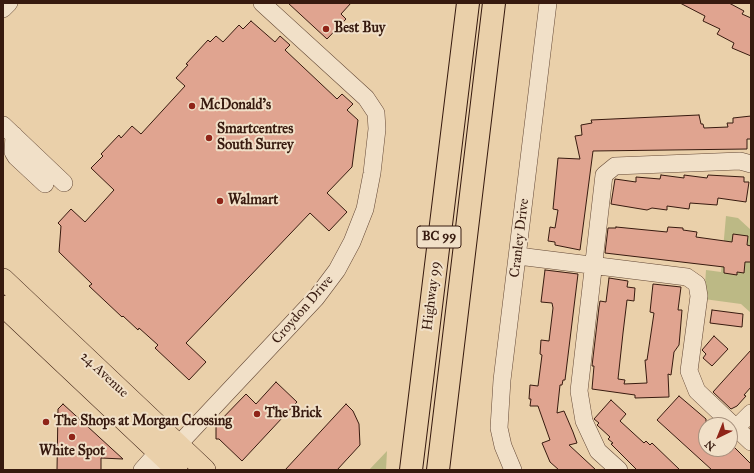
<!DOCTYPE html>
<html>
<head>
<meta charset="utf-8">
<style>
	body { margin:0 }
	#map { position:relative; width:754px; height:473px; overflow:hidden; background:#ead0aa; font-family:"IM FELL Great Primer",serif }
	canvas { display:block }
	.frame { position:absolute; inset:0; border:4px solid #371a0f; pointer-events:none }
	.north { position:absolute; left:698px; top:417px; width:40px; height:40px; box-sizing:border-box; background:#f1e0c8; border:1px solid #a7917e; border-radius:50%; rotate:223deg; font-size:11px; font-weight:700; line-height:16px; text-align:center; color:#371a0f }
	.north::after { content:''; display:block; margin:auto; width:14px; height:18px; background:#8f2418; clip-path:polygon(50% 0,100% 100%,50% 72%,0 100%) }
</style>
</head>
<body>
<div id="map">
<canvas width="754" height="473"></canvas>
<div class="frame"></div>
<div class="north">N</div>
</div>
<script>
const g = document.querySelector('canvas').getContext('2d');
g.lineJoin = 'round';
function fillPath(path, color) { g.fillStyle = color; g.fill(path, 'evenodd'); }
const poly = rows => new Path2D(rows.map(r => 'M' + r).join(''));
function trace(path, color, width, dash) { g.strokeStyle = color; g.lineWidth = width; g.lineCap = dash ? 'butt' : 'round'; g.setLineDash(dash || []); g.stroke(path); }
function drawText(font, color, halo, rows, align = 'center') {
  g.font = font + ' "IM FELL Great Primer",serif'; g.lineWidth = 4; g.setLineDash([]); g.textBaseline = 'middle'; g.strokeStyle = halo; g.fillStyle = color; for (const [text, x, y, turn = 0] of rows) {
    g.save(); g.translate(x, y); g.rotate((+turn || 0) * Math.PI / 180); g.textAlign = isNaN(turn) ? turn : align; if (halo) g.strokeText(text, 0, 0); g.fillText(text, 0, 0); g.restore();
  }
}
const green = poly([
	[726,216,738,218,751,230,751,313,741,304,704,299,706,270,721,272],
	[387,451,386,470,369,470]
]);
const building = poly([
	[288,3,351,3,341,14,346,19,327,39,288,3],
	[680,3,729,3,744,11,742,14,751,18,751,56,732,48,734,43,717,34,720,29,703,21,705,16,680,3],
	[251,21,275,42,280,36,290,45,285,50,337,99,342,94,353,104,347,110,358,120,352,167,327,193,347,212,329,231,310,213,186,343,206,362,189,380,155,348,158,345,139,328,138,330,123,316,122,317,89,286,92,284,59,252,61,226,58,223,71,209,85,222,114,190,91,168,103,156,101,154,119,135,121,138,132,126,141,134,185,86,176,78,188,65,186,64,208,40,210,42,216,36,223,42,239,25,243,29,251,21],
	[699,115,701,124,703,124,704,128,728,127,727,123,733,123,733,118,751,116,751,139,747,139,747,149,593,151,580,250,555,245,555,242,548,241,550,227,555,228,558,210,553,209,558,158,580,159,575,136,582,135,581,125,592,123,591,120,699,115],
	[661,175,684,178,684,175,707,178,708,175,744,177,744,182,749,182,746,202,718,198,717,205,690,203,689,209,667,206,667,210,652,208,647,210,611,204,615,179,636,182,636,177,660,179,661,175],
	[616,227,667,232,668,227,683,228,683,230,697,232,696,237,732,242,733,234,748,236,747,245,751,246,751,262,745,262,744,273,737,272,737,275,724,273,724,267,605,253,608,228,616,228,616,227],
	[545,270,578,274,565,380,563,380,562,385,560,385,557,413,564,411,573,432,577,443,569,445,596,470,559,470,550,462,542,443,550,440,538,406,530,406,531,399,529,399,530,385,538,386,542,355,540,354,541,340,549,341,553,308,552,303,541,302,545,270],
	[609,278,628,281,627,287,635,288,634,301,627,300,623,333,618,379,625,380,624,384,647,383,645,360,647,360,654,313,650,312,653,284,681,287,678,310,682,310,680,334,679,345,674,352,671,375,668,374,669,397,635,398,635,395,592,389,594,366,592,366,599,307,600,301,606,302,609,278],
	[712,310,743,314,742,327,710,323,712,310],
	[714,336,728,349,712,366,703,358,706,354,702,350,714,336],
	[751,350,751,387,744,395,746,396,737,406,731,409,713,392,751,350],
	[276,382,297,402,242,461,219,439,216,439,216,425,246,394,256,404,276,382],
	[679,396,706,419,706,449,730,449,731,444,751,464,751,470,712,470,657,420,679,396],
	[611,400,626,414,620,421,644,443,646,441,650,445,652,443,680,470,637,470,611,444,613,443,608,439,610,437,597,425,599,423,594,419,611,400],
	[63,404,123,459,101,458,101,470,57,470,58,409,63,404],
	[346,404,353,411,359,424,360,445,337,470,285,470,346,404]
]);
const minor = poly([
	[3,9,9,3],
	[3,125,64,183],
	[14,135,13,152,16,157,45,184],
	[518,256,687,277,697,284,699,296,689,371,697,391,751,442],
	[736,428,751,413],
	[142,470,158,452,170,448],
	[161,470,168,462,178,445,316,298,337,270,352,242,365,209,372,173,377,129,376,113,366,98,262,3],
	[513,470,503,446,499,428,502,380,548,3],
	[619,470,598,451,584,421,579,391,604,175,615,166,740,161,751,164]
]);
const major = poly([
	[3,279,205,470],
	[3,306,177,470]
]);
const highway = poly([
	[411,470,468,3],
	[438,470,494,3]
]);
const markers = [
	[326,29,4,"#8f2418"],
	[192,106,4,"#8f2418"],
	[209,138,4,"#8f2418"],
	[220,201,4,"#8f2418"],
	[257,414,4,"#8f2418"],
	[46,422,4,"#8f2418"],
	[72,437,4,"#8f2418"]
];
const shields = [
	[439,237,44]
];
const shieldNames = [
	["BC 99",439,237]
];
const poiNames = [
	["Best Buy",334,29],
	["McDonald's",200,106],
	["Smartcentres",217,130],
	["South Surrey",217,146],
	["Walmart",228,201],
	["The Brick",265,414],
	["The Shops at Morgan Crossing",54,422],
	["White Spot",72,452,"center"]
];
const streetNames = [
	["Cranley Drive",520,238,-83],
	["Highway 99",432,296,-83],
	["Croydon Drive",303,310,-49],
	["24 Avenue",104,375,43]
];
fillPath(green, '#bcb985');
fillPath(building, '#e0a490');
trace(building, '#371a0f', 1);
trace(minor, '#644836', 18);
trace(major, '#371a0f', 22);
trace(highway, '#371a0f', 24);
trace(minor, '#f1e0c8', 17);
trace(major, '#ead0aa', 21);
trace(highway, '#ead0aa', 22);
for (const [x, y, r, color] of markers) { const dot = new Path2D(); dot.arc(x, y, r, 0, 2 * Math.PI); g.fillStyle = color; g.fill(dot); trace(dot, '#f1e0c8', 1.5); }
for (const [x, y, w] of shields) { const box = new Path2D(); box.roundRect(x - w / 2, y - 11, w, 22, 3); g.fillStyle = '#f1e0c8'; g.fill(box); trace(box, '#371a0f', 1); }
drawText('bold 13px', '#371a0f', null, shieldNames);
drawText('bold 14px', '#371a0f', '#f1e0c8', poiNames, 'left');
drawText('14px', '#371a0f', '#f1e0c8', streetNames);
</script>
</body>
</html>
